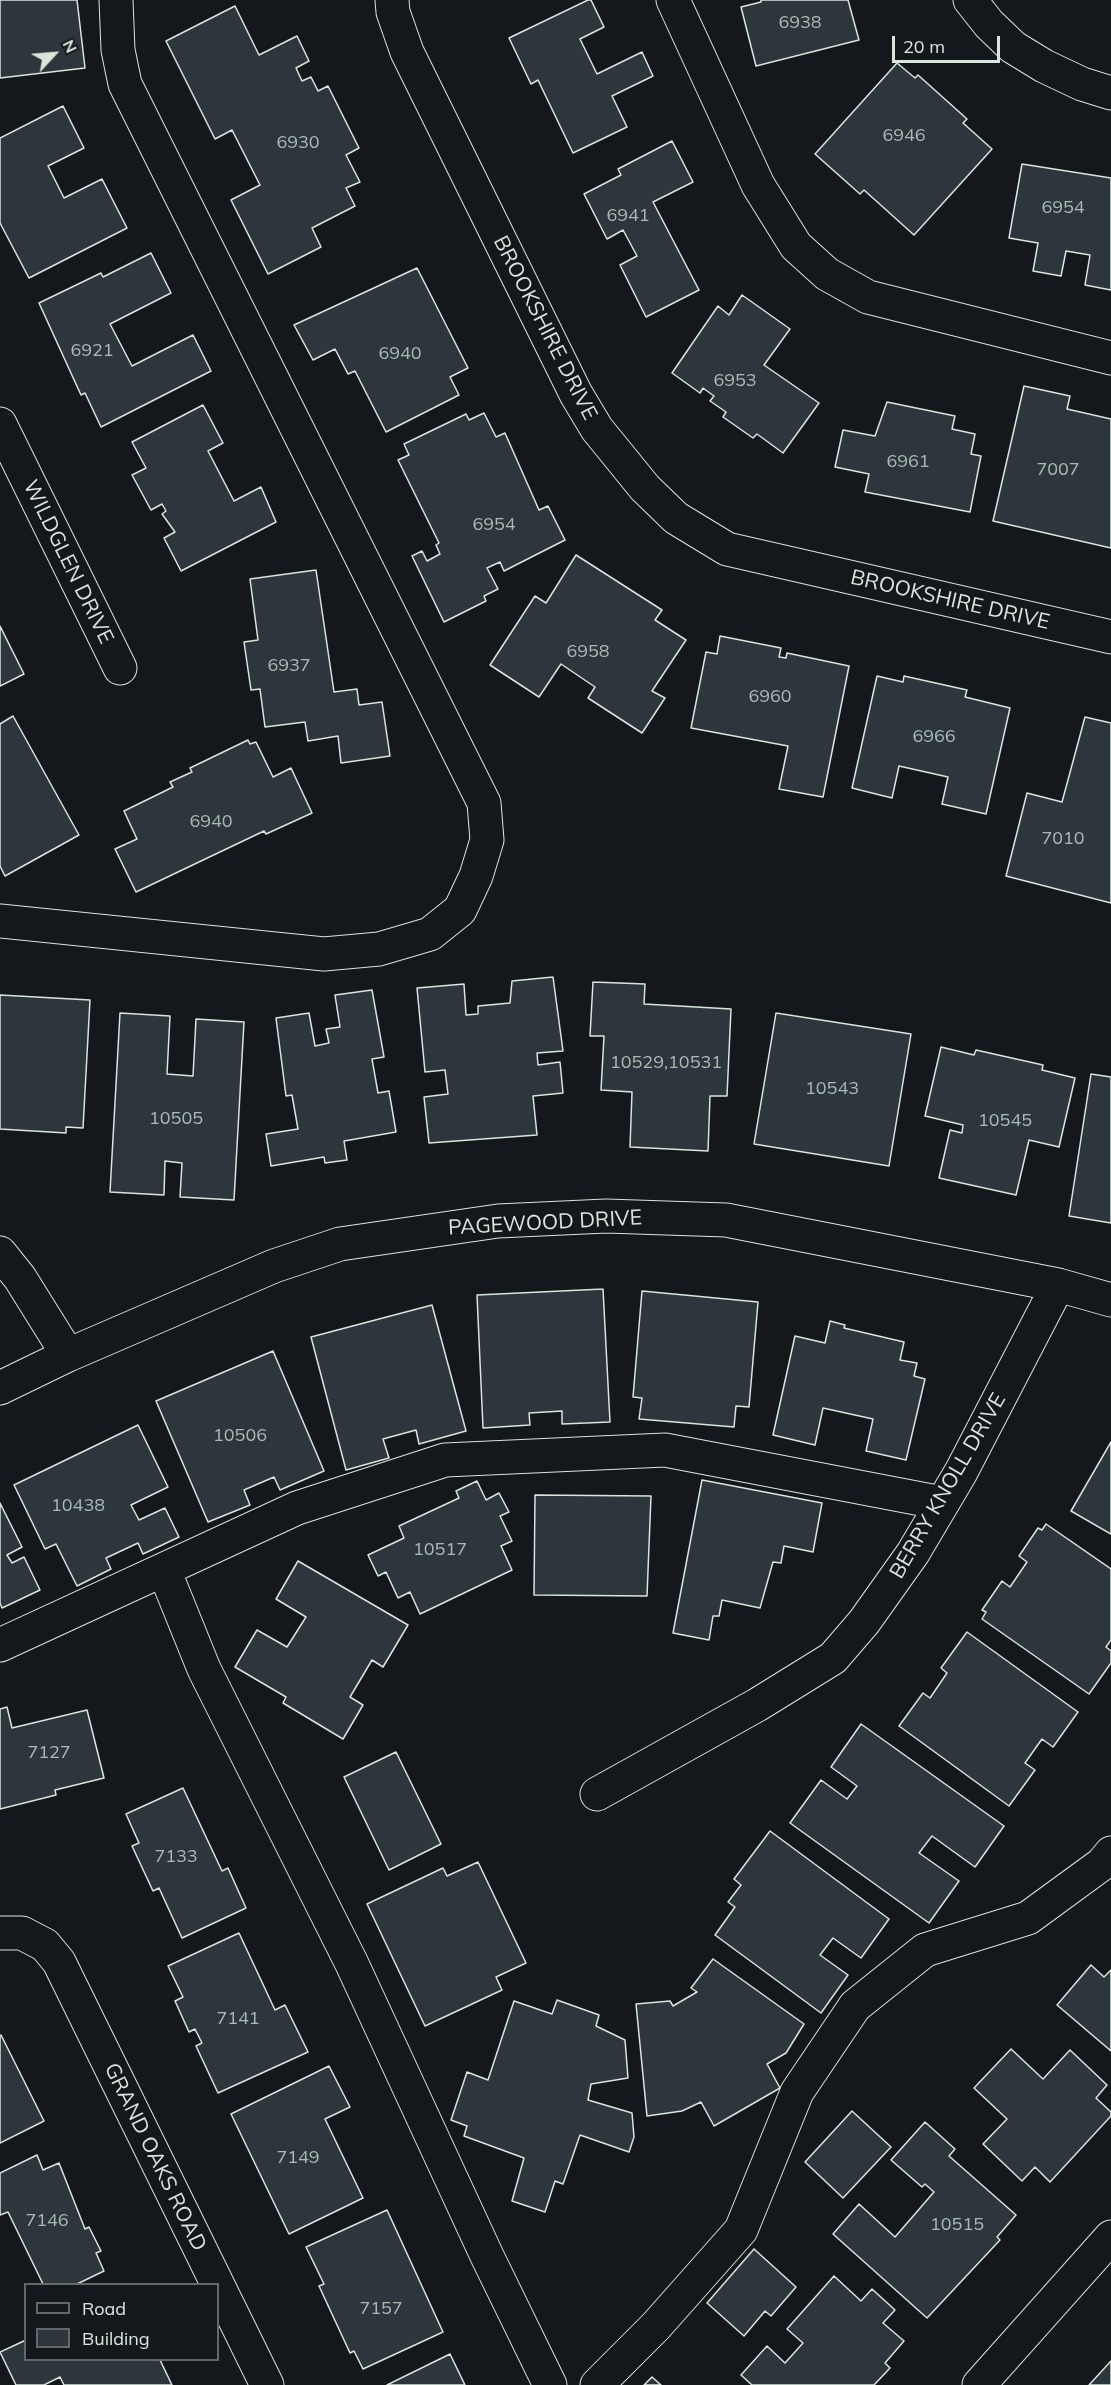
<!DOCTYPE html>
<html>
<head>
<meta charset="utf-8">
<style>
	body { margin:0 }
	#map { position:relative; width:1111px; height:2385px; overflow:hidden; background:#14181c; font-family:Mulish,sans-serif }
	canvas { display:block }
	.legend { position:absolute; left:24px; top:2283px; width:195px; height:78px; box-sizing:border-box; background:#14181c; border:2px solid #626a69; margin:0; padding:8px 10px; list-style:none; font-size:18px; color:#d8e6dc }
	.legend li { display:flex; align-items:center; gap:12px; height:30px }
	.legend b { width:30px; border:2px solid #626a69 }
	.north { position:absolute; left:24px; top:24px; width:60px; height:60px; -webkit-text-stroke:4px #14181c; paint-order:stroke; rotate:64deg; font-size:16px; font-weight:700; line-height:24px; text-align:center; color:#d8e6dc }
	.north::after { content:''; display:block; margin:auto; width:21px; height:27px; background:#d8e6dc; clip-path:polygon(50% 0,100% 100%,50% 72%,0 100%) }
	.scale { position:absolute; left:892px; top:36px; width:108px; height:27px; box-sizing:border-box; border:3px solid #d8e6dc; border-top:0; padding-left:8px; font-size:18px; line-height:21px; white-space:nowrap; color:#d8e6dc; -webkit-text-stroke:4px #14181c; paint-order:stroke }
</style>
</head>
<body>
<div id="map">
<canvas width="1111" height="2385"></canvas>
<ul class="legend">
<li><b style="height:8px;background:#14181c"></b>Road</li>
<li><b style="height:16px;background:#2c363c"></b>Building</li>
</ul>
<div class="north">N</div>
<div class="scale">20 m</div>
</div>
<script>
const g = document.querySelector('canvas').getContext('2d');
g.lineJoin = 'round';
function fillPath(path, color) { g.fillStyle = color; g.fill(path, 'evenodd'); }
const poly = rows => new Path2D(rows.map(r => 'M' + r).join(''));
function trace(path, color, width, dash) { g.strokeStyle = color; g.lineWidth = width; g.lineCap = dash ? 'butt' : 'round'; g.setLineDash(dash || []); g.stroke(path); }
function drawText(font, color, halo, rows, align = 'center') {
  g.font = font + ' Mulish,sans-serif'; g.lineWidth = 4.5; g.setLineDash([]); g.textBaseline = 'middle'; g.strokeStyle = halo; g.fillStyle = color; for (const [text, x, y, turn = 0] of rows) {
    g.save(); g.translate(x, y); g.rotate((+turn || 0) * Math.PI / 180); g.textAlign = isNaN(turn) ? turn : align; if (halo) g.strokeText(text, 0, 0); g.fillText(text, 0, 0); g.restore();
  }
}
const building = poly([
	[0,0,77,0,85,68,0,78,0,0],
	[588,0,591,0,604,27,580,39,597,74,642,52,653,76,612,96,627,127,573,153,538,80,531,84,509,38,588,0],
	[761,0,848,0,859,40,756,66,741,7,761,2,761,0],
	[235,6,259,55,297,36,309,61,296,68,302,81,311,77,318,91,328,86,359,148,346,155,360,182,346,188,355,206,312,228,321,247,268,274,231,200,260,185,232,130,215,139,166,41,235,6],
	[897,63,915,78,918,75,967,119,963,123,992,149,914,235,864,190,860,194,815,154,897,63],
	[63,106,84,148,48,166,64,198,102,179,127,228,29,278,0,223,0,138,63,106],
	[672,141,693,182,653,202,699,290,646,317,620,265,637,256,623,230,607,239,584,194,621,175,618,169,672,141],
	[1022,164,1111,178,1111,290,1085,285,1090,255,1066,251,1061,276,1033,271,1038,243,1009,238,1022,164],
	[151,253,171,293,110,324,132,366,193,335,211,371,101,427,85,393,81,395,39,303,101,273,103,277,151,253],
	[417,268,468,368,450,377,459,395,386,432,355,371,348,374,335,349,313,360,294,325,417,268],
	[742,295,790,329,764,365,819,403,783,453,757,434,753,438,723,417,726,412,710,401,714,396,703,388,700,393,672,373,718,306,729,315,742,295],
	[1024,386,1070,396,1067,409,1111,419,1111,548,993,521,1024,386],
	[887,402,955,416,952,429,975,434,971,454,981,456,970,512,865,492,869,474,835,467,843,430,875,436,887,402],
	[203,405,223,443,208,451,234,501,261,487,276,522,181,571,164,538,175,532,162,514,166,511,162,504,151,510,132,475,146,468,132,442,203,405],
	[484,413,496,437,505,433,539,510,548,506,565,540,504,571,500,562,487,568,498,589,484,596,486,601,444,622,412,556,422,551,427,561,440,554,436,545,439,543,398,460,409,455,404,444,466,414,469,420,484,413],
	[576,555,662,610,655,620,686,640,652,691,665,698,642,733,588,698,595,687,561,664,539,697,490,665,535,596,546,603,576,555],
	[316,570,334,692,357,689,359,705,382,702,390,756,341,763,338,736,308,741,305,722,265,727,260,689,251,690,244,642,258,640,250,579,316,570],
	[0,626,24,674,0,686,0,626],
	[720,636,781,648,779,657,786,658,787,653,849,666,823,797,779,789,788,746,691,728,706,652,717,654,720,636],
	[877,676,903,682,904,676,967,690,965,697,1010,708,986,814,942,804,948,777,899,766,892,798,852,788,877,676],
	[13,716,79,835,5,876,0,866,0,724,13,716],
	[1085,717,1111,723,1111,903,1006,876,1027,793,1062,802,1085,717],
	[248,740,250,744,256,742,273,777,291,768,312,813,266,834,264,831,136,892,115,849,137,839,124,811,173,787,170,782,192,772,190,768,248,740],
	[553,977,563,1051,537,1053,538,1065,560,1062,563,1093,533,1096,537,1135,429,1143,424,1097,448,1094,445,1070,425,1072,417,988,464,984,466,1015,478,1014,478,1006,510,1003,512,981,553,977],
	[593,982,645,984,644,1004,731,1009,727,1096,710,1096,708,1151,630,1147,632,1092,601,1090,604,1036,590,1036,593,982],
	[372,990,384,1057,372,1059,378,1093,389,1091,396,1132,344,1141,347,1160,325,1163,324,1157,271,1166,266,1134,298,1129,292,1095,286,1096,276,1018,309,1013,315,1046,329,1043,326,1029,340,1027,335,995,372,990],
	[0,995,90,1000,83,1128,66,1127,66,1133,0,1129,0,995],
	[120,1013,170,1016,167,1074,193,1076,196,1019,244,1022,234,1200,180,1197,182,1163,165,1161,164,1195,110,1192,120,1013],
	[776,1013,911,1034,889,1166,754,1144,776,1013],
	[941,1047,974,1055,976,1050,1043,1065,1042,1070,1075,1078,1059,1147,1029,1140,1016,1195,939,1178,950,1130,962,1133,963,1125,925,1116,941,1047],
	[1091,1074,1111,1077,1111,1223,1069,1216,1091,1074],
	[603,1289,610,1422,562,1424,562,1411,529,1413,530,1425,483,1428,477,1295,603,1289],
	[642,1291,758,1302,749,1407,736,1406,734,1427,639,1419,642,1398,633,1397,642,1291],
	[432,1305,466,1431,419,1444,416,1430,383,1439,389,1458,346,1470,311,1337,432,1305],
	[830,1321,845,1325,844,1328,904,1342,900,1360,917,1363,914,1376,925,1379,906,1460,866,1451,873,1419,823,1408,815,1445,773,1435,795,1336,825,1343,830,1321],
	[273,1351,324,1471,280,1490,274,1477,244,1490,250,1505,208,1522,156,1401,273,1351],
	[138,1425,168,1487,131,1505,139,1520,165,1508,179,1537,143,1554,138,1543,106,1558,111,1569,77,1586,56,1544,45,1549,14,1485,138,1425],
	[1111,1442,1111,1534,1071,1511,1111,1442],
	[702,1480,822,1503,813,1552,784,1546,781,1563,773,1562,760,1608,722,1600,719,1616,713,1616,709,1640,673,1633,702,1480],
	[477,1481,486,1500,499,1493,509,1512,500,1516,512,1541,501,1546,512,1570,420,1614,410,1592,398,1598,386,1572,378,1576,368,1555,404,1538,399,1526,459,1498,456,1491,477,1481],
	[535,1495,651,1496,647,1596,534,1595,535,1495],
	[0,1503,22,1547,7,1555,12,1563,24,1557,40,1590,2,1608,0,1603,0,1503],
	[1046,1524,1111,1569,1111,1640,1106,1647,1111,1651,1111,1663,1089,1694,982,1619,986,1612,982,1610,1002,1581,1010,1587,1027,1562,1019,1556,1038,1528,1042,1530,1046,1524],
	[298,1561,408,1625,383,1667,372,1660,350,1697,363,1705,343,1739,283,1703,286,1697,235,1667,257,1630,287,1647,306,1617,276,1599,298,1561],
	[967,1632,1078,1712,1053,1747,1042,1739,1025,1763,1035,1770,1009,1806,899,1726,923,1693,930,1698,947,1673,941,1668,967,1632],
	[7,1707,12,1728,87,1710,104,1778,55,1790,56,1795,0,1809,0,1709,7,1707],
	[861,1724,1004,1826,975,1867,932,1836,919,1853,959,1881,929,1923,790,1823,821,1780,847,1799,857,1786,831,1767,861,1724],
	[396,1752,441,1844,389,1870,344,1777,396,1752],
	[183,1788,222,1871,228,1868,246,1908,182,1938,159,1888,153,1891,132,1846,139,1843,126,1814,183,1788],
	[770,1831,889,1919,861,1958,833,1938,820,1955,848,1975,821,2013,715,1935,735,1907,728,1902,741,1885,734,1879,770,1831],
	[478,1862,526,1963,496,1977,502,1990,425,2026,367,1904,443,1868,447,1876,478,1862],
	[239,1933,275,2010,285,2005,308,2052,218,2093,196,2046,202,2043,195,2029,189,2032,175,2001,183,1997,168,1966,239,1933],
	[713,1959,804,2024,786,2053,767,2064,780,2088,714,2126,701,2102,682,2111,647,2116,636,2004,670,2001,673,2006,697,1992,691,1988,713,1959],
	[1091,1965,1104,1977,1111,1970,1111,2051,1057,2005,1091,1965],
	[557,2000,599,2015,596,2026,625,2040,628,2078,591,2084,588,2100,632,2113,634,2137,629,2152,580,2135,563,2184,555,2181,545,2212,512,2201,524,2158,464,2136,467,2126,451,2120,467,2072,488,2080,514,2001,552,2014,557,2000],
	[1,2035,44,2121,0,2143,0,2036,1,2035],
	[1011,2049,1043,2079,1070,2050,1107,2085,1096,2098,1111,2112,1111,2116,1050,2182,1035,2167,1022,2181,983,2144,1007,2119,974,2088,1011,2049],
	[329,2066,350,2107,325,2119,363,2198,289,2234,231,2114,329,2066],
	[852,2111,891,2147,843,2198,805,2162,852,2111],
	[925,2122,955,2149,949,2156,1016,2215,997,2237,1000,2240,927,2318,833,2234,859,2204,895,2237,934,2192,925,2184,922,2187,891,2160,925,2122],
	[37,2155,43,2170,59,2163,85,2229,89,2227,101,2251,96,2253,104,2271,77,2284,43,2284,8,2212,0,2215,0,2173,37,2155],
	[387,2210,443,2332,363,2369,354,2351,350,2353,319,2286,324,2284,306,2247,387,2210],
	[754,2249,796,2287,771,2316,765,2311,744,2336,707,2303,754,2249],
	[834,2276,861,2301,872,2289,895,2310,883,2323,904,2341,885,2363,890,2368,874,2385,752,2385,741,2375,767,2346,785,2363,803,2343,787,2329,834,2276],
	[26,2340,26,2360,160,2360,172,2385,64,2385,60,2377,44,2385,16,2385,0,2352,26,2340],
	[450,2354,465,2385,387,2385,450,2354],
	[1111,2361,1111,2385,1089,2385,1111,2361],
	[652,2377,661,2385,644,2385,652,2377]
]);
const minor = poly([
	[392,0,393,12,407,52,576,394,597,429,645,488,676,518,727,549,1111,637],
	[673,0,758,185,796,246,827,274,868,297,1111,358],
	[970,0,989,24,1013,47,1044,66,1082,84,1111,93],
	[0,424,120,668],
	[0,921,324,954,379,949,430,934,460,910,476,876,487,840,484,803,125,84,118,50,116,0],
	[0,1253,20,1278,68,1355],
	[0,1388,68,1355,274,1266,340,1244,498,1221,606,1216,726,1220,1058,1285,1111,1300],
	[164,1570,204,1669,352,1964,487,2256,550,2385],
	[0,1645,297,1508,445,1460,665,1450,942,1503],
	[597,1794,757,1705,833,1658,864,1622,913,1553,961,1472,1058,1285],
	[0,1933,22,1933,45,1945,59,1962,267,2385],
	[597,2385,656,2326,741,2230,797,2092,855,2006,925,1950,1028,1918,1102,1864,1111,1853],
	[979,2385,1111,2237]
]);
const numberNames = [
	["6938",800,23],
	["6946",904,136],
	["6930",298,143],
	["6954",1063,208],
	["6941",628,216],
	["6921",92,351],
	["6940",400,354],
	["6953",735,381],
	["6961",908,462],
	["7007",1058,470],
	["6954",494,525],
	["6958",588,652],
	["6937",289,666],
	["6960",770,697],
	["6966",934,737],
	["6940",211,822],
	["7010",1063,839],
	["10529,10531",666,1063],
	["10543",832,1089],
	["10505",176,1119],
	["10545",1005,1121],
	["10506",240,1436],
	["10438",78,1506],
	["10517",440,1550],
	["7127",49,1753],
	["7133",176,1857],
	["7141",238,2019],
	["7149",298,2158],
	["7146",47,2221],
	["10515",957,2225],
	["7157",381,2309]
];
const streetNames = [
	["BROOKSHIRE DRIVE",545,328,63],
	["WILDGLEN DRIVE",68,562,64],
	["BROOKSHIRE DRIVE",950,600,13],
	["PAGEWOOD DRIVE",545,1223,-3],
	["BERRY KNOLL DRIVE",948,1486,-60],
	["GRAND OAKS ROAD",155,2157,64]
];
fillPath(building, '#2c363c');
trace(building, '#d8e6dc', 1.5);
trace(minor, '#d8e6dc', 35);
trace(minor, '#14181c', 33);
drawText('18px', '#adbab4', null, numberNames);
drawText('21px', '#d8e6dc', '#14181c', streetNames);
</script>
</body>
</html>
